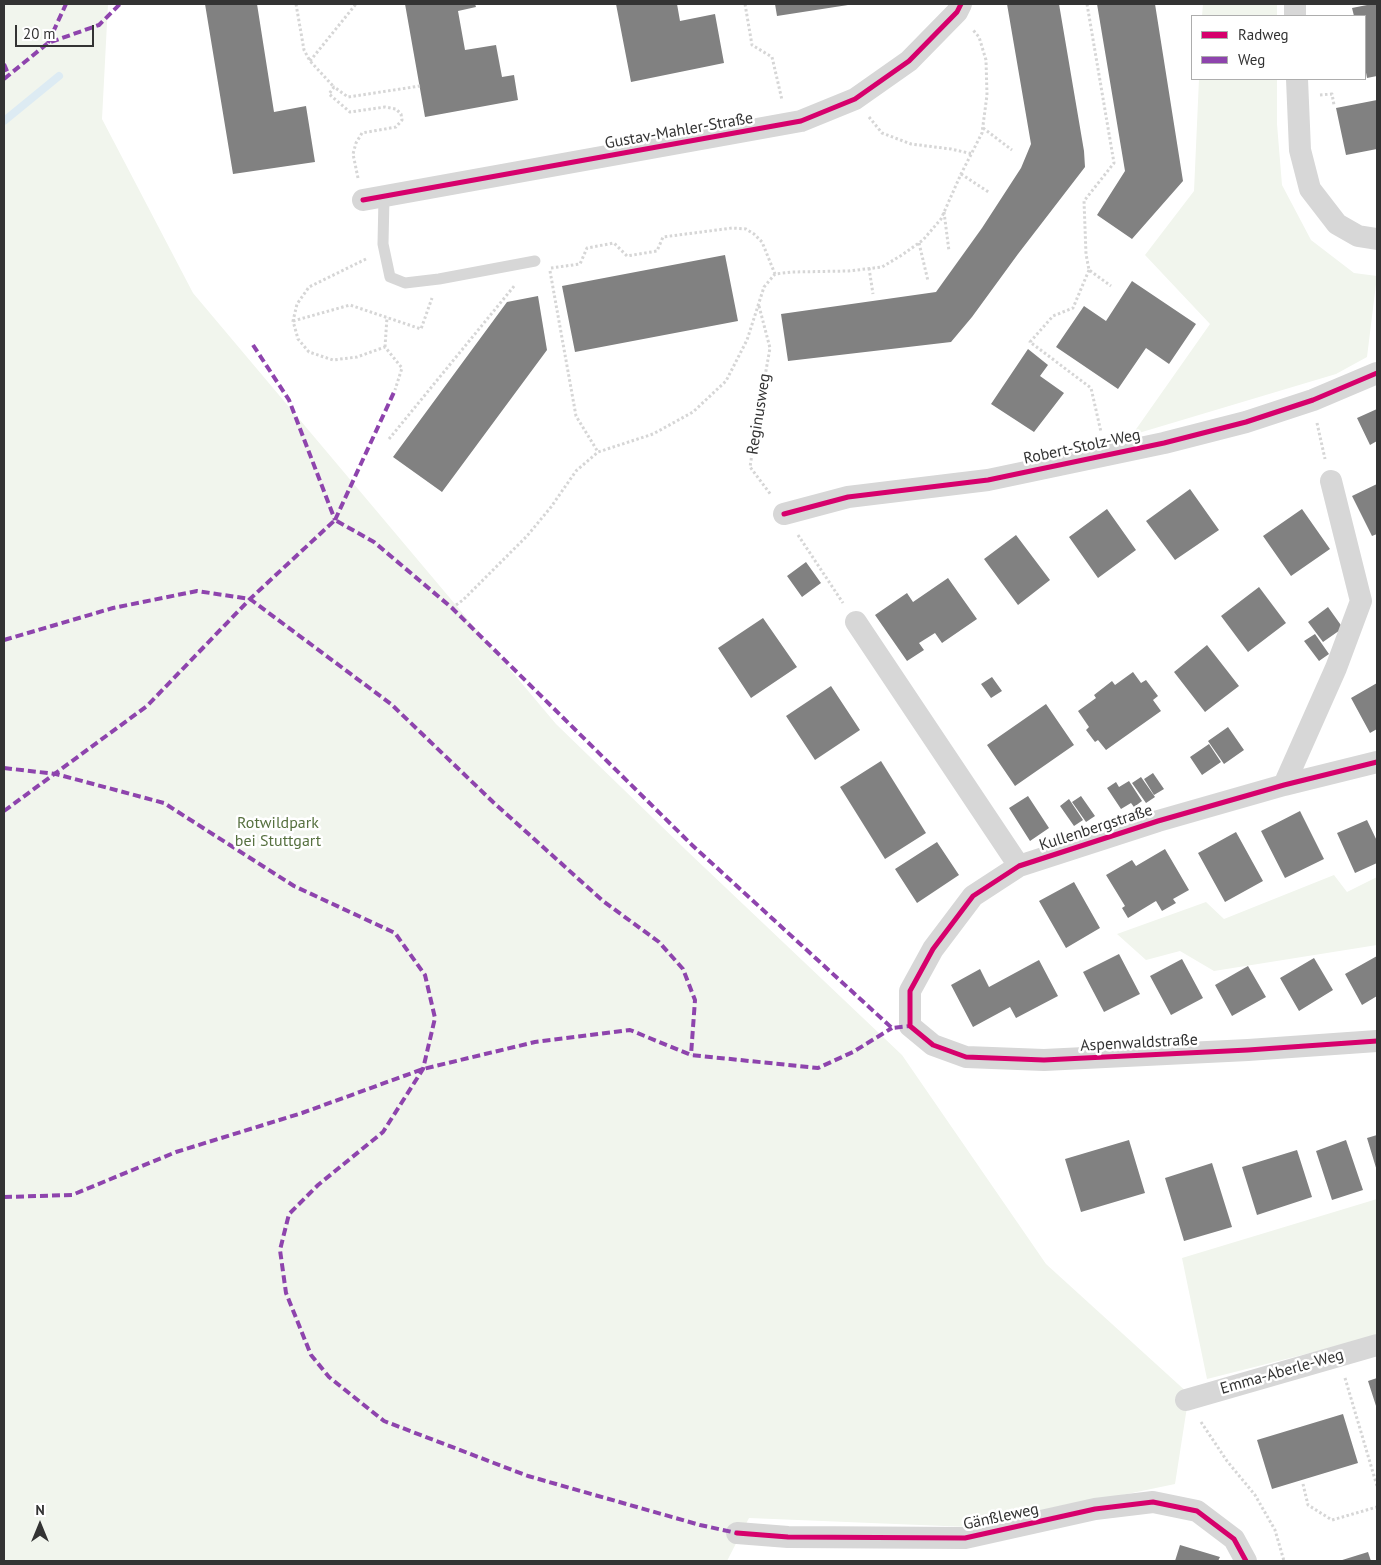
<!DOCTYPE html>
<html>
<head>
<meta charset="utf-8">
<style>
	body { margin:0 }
	#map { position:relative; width:1381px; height:1565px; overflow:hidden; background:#fff; font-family:"PT Sans",sans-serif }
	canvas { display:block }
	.frame { position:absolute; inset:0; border:5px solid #333; pointer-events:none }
	.legend { position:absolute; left:1191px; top:15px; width:175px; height:65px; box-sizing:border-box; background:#fff; border:1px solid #adadad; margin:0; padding:6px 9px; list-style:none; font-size:15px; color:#333 }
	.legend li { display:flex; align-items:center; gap:10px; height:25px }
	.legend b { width:25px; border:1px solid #adadad }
	.north { position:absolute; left:15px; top:1500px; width:50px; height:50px; -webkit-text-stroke:4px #fff; paint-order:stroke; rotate:0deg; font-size:14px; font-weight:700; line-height:20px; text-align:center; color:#333 }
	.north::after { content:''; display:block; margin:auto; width:18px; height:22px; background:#333; clip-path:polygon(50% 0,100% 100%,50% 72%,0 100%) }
	.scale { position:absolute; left:15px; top:25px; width:79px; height:22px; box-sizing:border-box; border:2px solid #333; border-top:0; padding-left:6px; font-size:15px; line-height:18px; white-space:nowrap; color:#333; -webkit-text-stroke:4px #fff; paint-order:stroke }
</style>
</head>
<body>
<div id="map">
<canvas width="1381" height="1565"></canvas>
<div class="frame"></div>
<ul class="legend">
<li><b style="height:6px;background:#d6006c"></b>Radweg</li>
<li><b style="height:6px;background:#8e44ad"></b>Weg</li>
</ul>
<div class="north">N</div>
<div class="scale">20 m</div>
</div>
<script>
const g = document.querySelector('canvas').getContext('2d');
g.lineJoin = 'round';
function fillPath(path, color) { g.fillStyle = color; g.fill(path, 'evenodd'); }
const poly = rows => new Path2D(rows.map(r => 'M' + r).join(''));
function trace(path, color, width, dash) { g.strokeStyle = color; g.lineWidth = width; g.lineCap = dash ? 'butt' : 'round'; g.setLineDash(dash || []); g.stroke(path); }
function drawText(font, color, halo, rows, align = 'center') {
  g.font = font + ' "PT Sans",sans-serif'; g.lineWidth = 5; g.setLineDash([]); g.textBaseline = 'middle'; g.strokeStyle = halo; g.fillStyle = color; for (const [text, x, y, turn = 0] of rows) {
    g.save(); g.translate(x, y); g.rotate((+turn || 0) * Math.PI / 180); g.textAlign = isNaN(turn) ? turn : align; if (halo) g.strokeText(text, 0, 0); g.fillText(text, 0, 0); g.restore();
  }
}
const green = poly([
	[4,4,108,4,102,119,193,293,556,724,686,850,902,1055,1046,1264,1189,1394,1175,1484,969,1527,749,1518,727,1561,4,1561],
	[1203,4,1277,4,1277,16,1202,16],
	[1199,79,1277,79,1277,124,1282,185,1311,240,1354,273,1377,276,1367,357,1336,374,1132,435,1210,324,1145,255,1194,191],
	[1334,875,1347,892,1377,877,1377,945,1214,971,1180,951,1146,960,1117,934,1206,902,1224,919],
	[1377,1199,1377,1336,1207,1379,1182,1258]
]);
const stream = poly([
	[4,121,59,76]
]);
const building = poly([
	[205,4,257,4,274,112,306,106,315,162,233,174],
	[405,4,475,4,476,7,458,11,465,50,496,45,502,77,514,75,518,100,425,117],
	[616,4,677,4,680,21,715,14,724,63,631,82],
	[775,4,848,4,848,5,777,16],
	[1007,4,1059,4,1084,151,1085,167,1018,254,972,317,951,342,788,361,781,314,936,292,982,228,1021,168,1031,144],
	[1097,4,1155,4,1183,181,1132,239,1097,215,1125,171],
	[1372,4,1377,4,1377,76,1367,78,1365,67,1365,16,1354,16,1352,8],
	[1377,100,1377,149,1346,155,1336,108],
	[725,255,738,321,575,352,562,286],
	[1132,281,1196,324,1169,364,1146,348,1118,389,1056,347,1084,306,1106,321],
	[538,296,547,350,442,492,393,457,507,302],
	[1028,349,1048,365,1040,376,1064,393,1034,432,991,404],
	[1377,409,1377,441,1370,445,1357,418],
	[1377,484,1377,534,1372,536,1352,496],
	[1190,489,1219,530,1175,560,1146,521],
	[1107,509,1136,550,1098,578,1069,537],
	[1302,509,1330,549,1291,576,1263,536],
	[1016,535,1050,580,1018,605,984,559],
	[806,562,821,583,802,597,787,576],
	[948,578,977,619,942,643,935,633,919,643,924,650,907,661,875,615,907,593,913,602],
	[1259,587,1286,623,1248,652,1221,616],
	[1328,607,1343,628,1323,642,1308,622],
	[763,618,797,667,751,698,718,648],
	[1315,634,1329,654,1319,661,1304,641],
	[1207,645,1239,686,1205,712,1174,672],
	[1133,672,1141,683,1146,680,1158,696,1153,700,1161,711,1106,750,1098,740,1095,742,1086,730,1089,727,1078,711,1096,698,1094,695,1112,681,1115,685],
	[992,677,1002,691,991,698,981,684],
	[1377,683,1377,729,1370,733,1351,698],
	[831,686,860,730,815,760,786,716],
	[1046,704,1074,745,1015,786,987,745],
	[1228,727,1244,750,1224,764,1208,741],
	[1209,744,1221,762,1202,775,1190,757],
	[881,761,926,833,885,859,840,787],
	[1153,773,1164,789,1154,795,1144,779],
	[1141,777,1155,797,1146,803,1132,783],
	[1129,781,1142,801,1134,807,1131,803,1121,809,1107,788,1116,782,1119,787],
	[1028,796,1049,828,1030,841,1009,808],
	[1081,796,1095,816,1086,822,1072,802],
	[1069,799,1083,820,1074,826,1060,806],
	[1300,811,1324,859,1285,878,1261,831],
	[1367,820,1377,841,1377,863,1355,873,1337,833],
	[1236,832,1263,881,1225,902,1198,853],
	[937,842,959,875,917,903,895,869],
	[1165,849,1189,890,1173,899,1176,903,1162,911,1156,901,1128,918,1122,908,1125,906,1106,875,1132,860,1136,866],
	[1074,882,1100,928,1066,948,1039,901],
	[1119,954,1140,994,1104,1012,1083,972],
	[1377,956,1377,996,1362,1005,1345,974],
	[1314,958,1333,990,1299,1011,1280,978],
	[1182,959,1203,998,1171,1015,1150,976],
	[1039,960,1058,996,1016,1018,1010,1007,973,1027,951,985,980,969,989,987],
	[1248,966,1266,997,1232,1016,1215,985],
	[1377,1135,1377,1171,1367,1138],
	[1129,1140,1145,1193,1081,1212,1065,1159],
	[1346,1140,1363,1190,1332,1200,1316,1151],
	[1297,1150,1312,1197,1257,1215,1242,1167],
	[1212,1163,1232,1227,1184,1241,1165,1178],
	[1377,1378,1377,1409,1368,1381],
	[1343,1414,1358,1463,1272,1489,1257,1440],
	[1180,1545,1220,1557,1218,1561,1175,1561],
	[1368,1552,1371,1561,1339,1561]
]);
const path = poly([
	[296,4,304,50,310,61,334,87],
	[745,4,752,45,772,57,782,100],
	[1087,4,1114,163,1084,201,1086,254,1089,270,1111,286],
	[310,61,356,4],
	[1320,95,1332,94,1334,105],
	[869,117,882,133,911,144,951,149,973,154],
	[983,128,1012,150],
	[961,174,990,193],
	[358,178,353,154,356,143,362,133,396,127,402,120,401,114,396,109,385,107,350,112,329,94,334,87,348,97,420,86],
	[944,212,949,251],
	[919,243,928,281],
	[366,259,309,287,297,304,293,321,298,339,309,352,333,360,357,357,385,347,402,368,395,390],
	[551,268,580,264,587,248,614,243,627,256,657,251,663,237,732,228,746,229,754,234,762,242,775,274],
	[869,268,873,294],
	[1089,270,1073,308,1053,316,1030,342,1091,388,1101,432],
	[550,271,576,416,598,452],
	[759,306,770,348,757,421,750,467,771,495],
	[293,321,350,305,421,329,432,298],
	[385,347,387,317],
	[1317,423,1325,459],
	[389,439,515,285],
	[798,535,843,603],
	[452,608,463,600,527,536,551,507,576,471,598,452,653,434,693,412,726,381,747,340,764,287,775,274,792,272,849,271,882,267,902,255,923,240,941,219,961,174,982,133,987,95,986,60,979,37,973,30],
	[1345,1378,1377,1486],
	[1201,1422,1227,1461,1255,1495,1275,1530,1284,1561],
	[1303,1484,1308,1505,1332,1520,1377,1507]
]);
const service = poly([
	[384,197,383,244,390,277,405,283,439,279,535,261]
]);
const minor = poly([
	[1295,4,1295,16],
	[1297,79,1300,150,1310,189,1337,224,1358,236,1377,239],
	[363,200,801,121,855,99,909,61,957,12,961,4],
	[784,514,848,497,988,480,1164,443,1246,422,1313,400,1377,373],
	[856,622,1019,866],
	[1377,762,1284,785,1158,821,1019,866,973,896,933,949,910,991,910,1026,933,1045,966,1057,1044,1060,1248,1050,1377,1041],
	[1284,785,1336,668,1361,601,1331,481],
	[1186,1400,1377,1345],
	[737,1533,788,1537,965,1538,1095,1509,1153,1502,1197,1511,1234,1539,1246,1561]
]);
const quiet = poly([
	[48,43,66,4],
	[4,64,9,76],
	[4,79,48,43,99,25,120,4],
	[253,345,289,400,335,520],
	[335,520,395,390],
	[4,640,113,608,197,591,250,599,391,704,493,802,603,901,659,942,683,969,695,1000,691,1055],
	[4,768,56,774,164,803,294,886,395,933,425,975,435,1018,423,1069,383,1132,318,1185,289,1214,280,1250,286,1293,311,1355,329,1377,384,1421,528,1476,700,1525,737,1533],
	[4,811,147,706,250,599,335,520,374,542,452,608,692,845,892,1028,910,1026],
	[4,1197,72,1195,176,1152,302,1113,423,1069,535,1042,630,1030,691,1055,818,1068,853,1052,892,1028]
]);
const cycleway = poly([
	[363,200,801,121,855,99,909,61,957,12,961,4],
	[784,514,848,497,988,480,1164,443,1246,422,1313,400,1377,373],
	[1377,762,1284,785,1158,821,1019,866,973,896,933,949,910,991,910,1026,933,1045,966,1057,1044,1060,1248,1050,1377,1041],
	[737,1533,788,1537,965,1538,1095,1509,1153,1502,1197,1511,1234,1539,1246,1561]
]);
const streetNames = [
	["Gustav-Mahler-Straße",679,131,-10],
	["Reginusweg",759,414,-81],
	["Robert-Stolz-Weg",1082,447,-12],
	["Kullenbergstraße",1096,828,-18],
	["Aspenwaldstraße",1139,1043,-3],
	["Emma-Aberle-Weg",1282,1372,-16],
	["Gänßleweg",1001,1517,-12]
];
const parkNames = [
	["Rotwildpark",278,823],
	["bei Stuttgart",278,841]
];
fillPath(green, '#f1f5ed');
trace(stream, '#ddebf3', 8);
fillPath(building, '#818181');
trace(path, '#d6d6d6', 3, [2.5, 2.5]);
trace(service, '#d7d7d7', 11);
trace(minor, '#d7d7d7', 22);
trace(quiet, '#8e44ad', 4, [8, 4]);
trace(cycleway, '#d6006c', 5);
drawText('16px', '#333', '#fff', streetNames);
drawText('16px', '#56703f', '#fff', parkNames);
</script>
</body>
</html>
